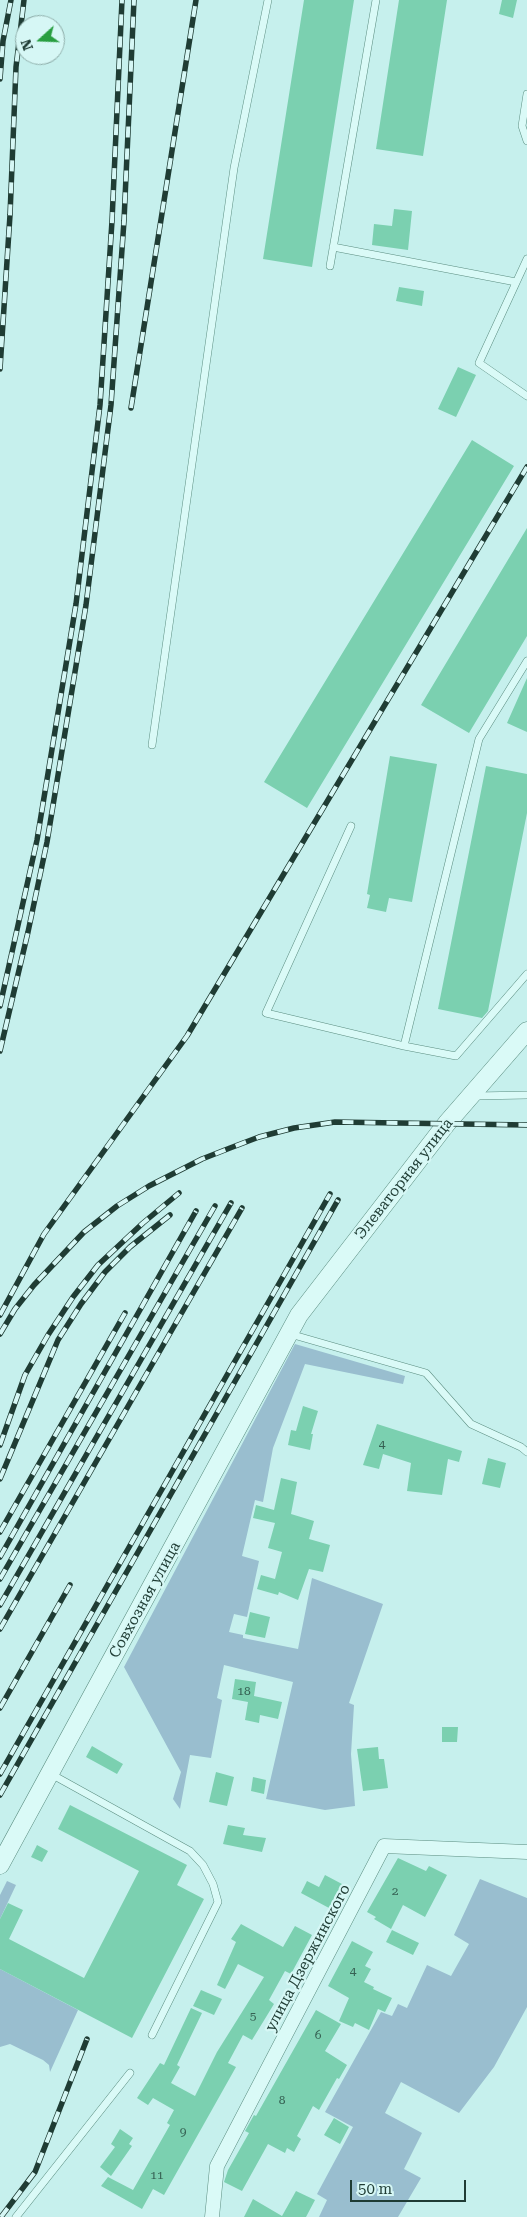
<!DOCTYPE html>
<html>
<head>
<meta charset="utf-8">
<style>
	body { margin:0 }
	#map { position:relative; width:527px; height:2217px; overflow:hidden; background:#c6f0ed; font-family:"Roboto Serif",serif }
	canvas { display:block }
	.north { position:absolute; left:15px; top:15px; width:50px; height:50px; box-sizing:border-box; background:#d6f7f5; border:1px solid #8daca8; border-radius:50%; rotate:250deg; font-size:14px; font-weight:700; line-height:20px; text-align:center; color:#1f3c34 }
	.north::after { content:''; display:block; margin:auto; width:18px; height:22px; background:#289e40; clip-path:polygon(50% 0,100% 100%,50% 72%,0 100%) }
	.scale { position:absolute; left:350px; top:2180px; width:116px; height:22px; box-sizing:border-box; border:2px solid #1f3c34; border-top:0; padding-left:6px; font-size:15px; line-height:18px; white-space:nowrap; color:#1f3c34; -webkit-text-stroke:4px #d6f7f5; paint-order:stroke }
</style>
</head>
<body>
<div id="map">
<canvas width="527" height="2217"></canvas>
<div class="north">N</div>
<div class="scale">50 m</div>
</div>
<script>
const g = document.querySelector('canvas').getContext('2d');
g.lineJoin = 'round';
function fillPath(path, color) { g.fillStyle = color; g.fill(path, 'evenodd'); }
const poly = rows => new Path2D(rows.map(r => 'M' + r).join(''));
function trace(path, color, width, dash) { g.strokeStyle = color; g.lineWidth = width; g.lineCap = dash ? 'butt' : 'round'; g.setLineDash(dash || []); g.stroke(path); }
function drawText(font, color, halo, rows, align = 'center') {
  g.font = font + ' "Roboto Serif",serif'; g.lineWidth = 4.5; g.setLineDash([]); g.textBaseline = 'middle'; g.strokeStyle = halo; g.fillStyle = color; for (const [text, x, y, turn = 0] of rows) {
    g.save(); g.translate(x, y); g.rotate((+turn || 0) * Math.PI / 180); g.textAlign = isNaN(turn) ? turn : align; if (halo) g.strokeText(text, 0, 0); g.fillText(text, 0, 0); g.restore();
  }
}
const green = poly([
	[295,1344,405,1376,403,1384,305,1364,273,1448,263,1502,255,1500,242,1556,259,1561,247,1617,234,1614,229,1632,243,1635,243,1638,298,1649,312,1578,383,1604,349,1703,354,1705,351,1754,355,1806,325,1810,266,1799,293,1682,224,1665,217,1698,222,1700,211,1758,190,1755,180,1809,173,1799,181,1772,124,1667],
	[480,1879,527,1898,527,2007,494,2067,459,2113,401,2082,385,2113,422,2133,404,2169,421,2178,398,2217,319,2217,327,2200,317,2194,353,2127,325,2112,381,2012,392,2016,398,2004,407,2008,427,1965,451,1976,469,1944,454,1935],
	[7,1881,16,1885,0,1919,0,1895],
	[0,1969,78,2010,50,2072,49,2065,43,2060,10,2044,0,2047]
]);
const building = poly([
	[304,0,354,0,312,267,263,259],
	[399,0,447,0,423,156,376,149],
	[502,0,517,0,513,18,499,14],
	[394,209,412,211,408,250,372,245,374,224,392,226],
	[399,287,424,291,422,306,396,301],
	[458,367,476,375,456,417,438,409],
	[472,440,514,466,307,808,264,782],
	[527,528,527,636,469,733,421,705],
	[527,678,527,732,507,723],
	[390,756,437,764,412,902,389,898,386,912,367,908,370,895,367,894],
	[486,766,527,774,527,813,488,1011,482,1018,438,1009],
	[303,1406,318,1411,311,1434,313,1434,310,1450,288,1445,291,1430,296,1431],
	[377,1424,462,1451,459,1462,448,1459,442,1495,407,1491,411,1463,383,1454,379,1469,363,1465],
	[488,1458,506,1463,500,1488,482,1484],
	[281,1478,297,1482,291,1514,314,1521,309,1539,330,1545,323,1572,309,1569,298,1600,279,1592,278,1595,257,1589,261,1575,275,1579,282,1552,268,1548,275,1523,253,1518,256,1505,274,1510],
	[250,1612,270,1617,265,1638,245,1634],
	[235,1679,256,1682,254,1696,282,1702,278,1719,260,1715,259,1723,245,1720,248,1702,232,1699],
	[442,1727,458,1727,457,1742,442,1742],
	[92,1746,123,1764,117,1774,86,1757],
	[378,1747,379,1759,384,1759,388,1788,363,1791,357,1749],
	[216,1772,234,1777,227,1806,209,1802],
	[253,1777,266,1780,264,1794,251,1791],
	[70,1805,187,1865,177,1885,204,1899,132,2038,0,1969,0,1919,8,1903,23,1910,9,1939,84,1978,139,1871,58,1829],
	[228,1825,245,1828,243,1835,266,1838,262,1852,223,1844],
	[37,1845,48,1851,42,1862,31,1857],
	[398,1858,426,1871,429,1866,447,1875,425,1917,403,1905,391,1929,374,1919,376,1917,367,1912],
	[325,1875,342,1884,329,1908,301,1893,307,1881,319,1887],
	[241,1924,283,1947,295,1926,312,1935,291,1974,285,1971,269,2000,274,2004,252,2040,243,2035,228,2063,236,2067,164,2195,153,2189,142,2209,101,2186,108,2177,133,2190,170,2125,167,2123,174,2110,153,2098,148,2105,137,2098,160,2063,164,2065,191,2008,202,2013,177,2065,180,2067,171,2083,195,2096,217,2052,264,1977,238,1964,225,1989,217,1985,236,1942,231,1939],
	[392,1930,419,1943,413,1955,386,1942],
	[352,1941,373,1952,365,1966,371,1969,364,1982,374,1987,373,1989,392,1998,385,2012,378,2009,369,2030,355,2023,353,2027,339,2021,349,1998,328,1986],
	[201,1990,222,1999,214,2015,193,2006],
	[316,2010,341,2024,325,2051,347,2065,339,2079,337,2078,319,2110,313,2106,297,2136,301,2139,294,2152,287,2148,285,2153,268,2144,242,2191,224,2182,228,2170,249,2133,245,2131,254,2115,256,2116],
	[334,2118,349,2127,340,2144,324,2135],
	[120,2129,133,2138,129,2144,132,2146,111,2176,100,2167,115,2147,111,2144],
	[296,2191,315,2200,306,2217,244,2217,253,2199,282,2216]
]);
const service = poly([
	[527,94,522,126,527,141],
	[333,247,516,282],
	[527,259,479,363,527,396],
	[330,266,376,0],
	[527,661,479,739,404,1046,456,1056,527,974],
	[152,745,234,168,268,0],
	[351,826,266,1013,404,1046],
	[475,1096,527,1095],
	[290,1334,426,1373,471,1424,521,1447,527,1452],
	[51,1774,190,1851,203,1865,213,1884,218,1902,152,2035],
	[16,2217,130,2073]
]);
const minor = poly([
	[212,2217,217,2166,384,1846,527,1852]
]);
const tertiary = poly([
	[0,1865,299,1315,447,1123,527,1031]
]);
const rail = poly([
	[0,79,3,41,11,0],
	[0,369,10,215,16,67,24,0],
	[131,408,196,0],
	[0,1006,37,840,76,604,100,405,112,221,122,0],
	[0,1051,28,932,47,842,86,605,111,405,124,221,134,0],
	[0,1315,44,1234,187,1036,527,467],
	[0,1334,15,1309,34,1285,84,1232,117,1206,149,1186,202,1159,230,1148,259,1137,294,1128,335,1122,527,1125],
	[0,1445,25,1375,48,1335,73,1297,98,1265,143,1223,179,1193],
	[0,1479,58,1340,81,1304,105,1272,130,1247,170,1215],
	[0,1532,125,1313],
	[0,1557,196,1211],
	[0,1579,215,1206],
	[0,1605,231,1203],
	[0,1629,242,1208],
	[0,1708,70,1585],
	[0,1774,330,1194],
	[0,1795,338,1200],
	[1,2217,35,2172,87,2039]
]);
const numberNames = [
	["4",382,1444],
	["18",244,1691],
	["2",395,1891],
	["4",353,1971],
	["5",253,2016],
	["6",318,2035],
	["8",282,2100],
	["9",183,2132],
	["11",157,2175]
];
const streetNames = [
	["Элеваторная улица",404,1179,-52],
	["Совхозная улица",145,1600,-61],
	["улица Дзержинского",308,1958,-62]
];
fillPath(green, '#99becf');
fillPath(building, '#7bd0b0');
trace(service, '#5b8d80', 8);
trace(minor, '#5b8d80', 15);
trace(tertiary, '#5b8d80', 19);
trace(service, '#dafaf7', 7);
trace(minor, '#dafaf7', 14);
trace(tertiary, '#dafaf7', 18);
trace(rail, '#1f3c34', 5.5);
trace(rail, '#d6f7f5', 4, [11]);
drawText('12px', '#366153', null, numberNames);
drawText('15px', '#1f3c34', '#d6f7f5', streetNames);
</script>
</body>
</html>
